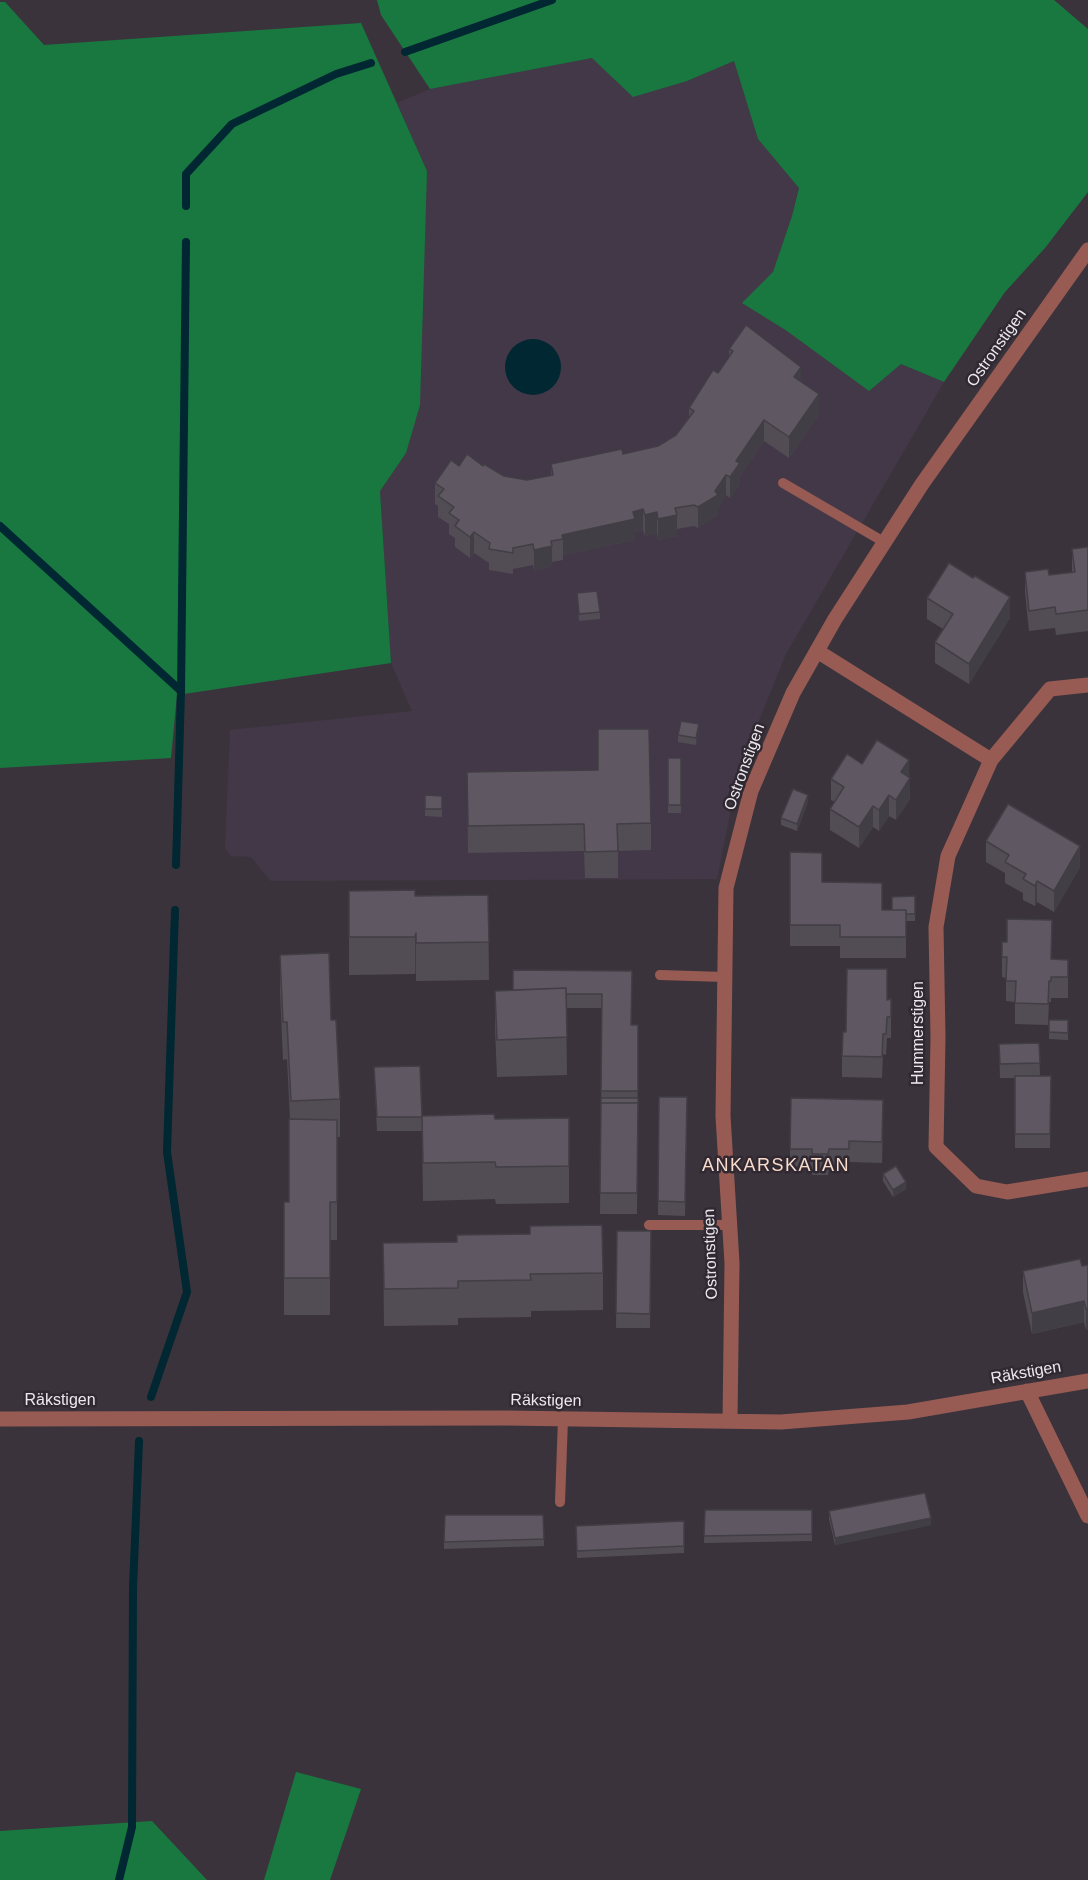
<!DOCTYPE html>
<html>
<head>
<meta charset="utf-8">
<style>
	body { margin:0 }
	canvas { display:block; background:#3a333c }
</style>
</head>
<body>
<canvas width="1088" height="1880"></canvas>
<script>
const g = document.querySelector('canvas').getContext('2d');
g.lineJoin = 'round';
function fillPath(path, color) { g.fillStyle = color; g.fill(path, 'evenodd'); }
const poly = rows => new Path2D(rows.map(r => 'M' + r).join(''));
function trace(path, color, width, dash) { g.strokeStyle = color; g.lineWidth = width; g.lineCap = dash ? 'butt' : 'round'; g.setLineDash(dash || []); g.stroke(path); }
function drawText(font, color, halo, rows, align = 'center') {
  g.font = font + ' Arial,sans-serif'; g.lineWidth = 5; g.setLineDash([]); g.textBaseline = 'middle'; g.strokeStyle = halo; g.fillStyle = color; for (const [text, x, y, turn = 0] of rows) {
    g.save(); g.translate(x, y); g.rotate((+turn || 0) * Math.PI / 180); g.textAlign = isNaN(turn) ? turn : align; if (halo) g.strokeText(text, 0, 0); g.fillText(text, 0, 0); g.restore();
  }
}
const built = poly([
	[592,58,687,81,734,61,758,139,799,187,792,216,773,273,743,303,787,331,901,364,944,382,786,654,739,769,717,879,271,881,251,857,231,856,225,848,230,730,412,711,391,663,380,491,406,453,427,171,397,103,430,89]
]);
const forest = poly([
	[377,0,1054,0,1088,29,1088,192,1045,248,1005,292,944,382,901,364,869,391,787,331,742,303,773,272,792,216,799,188,758,139,734,61,687,81,633,97,592,58,430,89,381,15],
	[0,2,5,2,44,45,361,23,427,171,420,405,406,453,380,491,391,663,177,695,171,758,0,768],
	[296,1772,361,1789,330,1880,264,1880],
	[152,1821,207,1880,0,1880,0,1831]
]);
const water = poly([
	'505 367a28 28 0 1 1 56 0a28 28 0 1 1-56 0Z'
]);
const stream = poly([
	[405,52,552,0],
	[186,206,186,174,232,124,336,74,371,63],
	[0,526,181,691],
	[176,865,181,691,186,242],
	[151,1397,187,1292,167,1152,175,910],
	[119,1880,132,1827,133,1588,139,1441]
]);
const service = poly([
	[783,483,884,542],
	[660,975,725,977],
	[649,1225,729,1225],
	[560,1502,563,1419]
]);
const minor = poly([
	[817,651,991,760],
	[1088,685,1050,689,991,760,948,856,936,927,938,1037,936,1147,976,1186,1007,1192,1088,1179],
	[1027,1391,1088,1516],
	[0,1419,506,1418,781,1422,908,1412,1088,1381],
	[730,1421,732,1263,723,1116,726,888,751,791,793,693,835,619,922,484,1088,250]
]);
const wall = poly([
	[729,349,801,382,819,415,789,458,764,441,740,476,740,484,730,498,726,495,718,508,718,515,698,528,694,526,677,529,677,536,658,540,657,533,645,536,643,530,635,532,635,540,563,555,563,560,552,562,552,566,534,571,533,565,513,569,513,574,489,570,489,563,474,553,470,558,455,547,455,538,449,534,449,524,438,517,438,506,435,504,435,483,459,466,483,466,504,476,527,480,551,476,551,464,623,454,658,446,676,435,689,418,689,408,718,373,729,358],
	[1088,547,1088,631,1056,635,1055,628,1029,631,1025,593,1025,572,1049,575,1072,572,1072,549],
	[577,593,600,612,600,619,579,621],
	[927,598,1010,618,969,684,935,663,935,642,943,629,927,619],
	[699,731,696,745,678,742,678,735],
	[668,758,681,758,681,813,668,813],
	[467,772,651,823,651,850,618,851,618,878,585,878,584,851,468,853],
	[909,777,910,799,896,820,889,816,879,831,873,827,859,848,830,830,830,809,835,802,831,800,831,779],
	[425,795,442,796,442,817,425,816],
	[808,802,797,831,781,825,781,818],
	[986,841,1080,867,1054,912,1037,902,1035,906,1023,900,1023,893,1005,883,1005,873,986,862],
	[790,852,822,882,882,910,892,910,915,896,915,921,906,921,906,958,840,958,840,946,790,946],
	[349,891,415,896,488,895,489,980,416,981,416,971,415,974,349,975],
	[280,955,331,1020,340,1099,340,1137,337,1137,337,1240,330,1240,330,1315,284,1315,284,1202,289,1202,290,1119,287,1059,283,1060,280,992],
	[1002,957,1068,960,1068,998,1051,998,1051,1002,1049,1002,1048,1025,1015,1024,1015,1002,1006,1001,1006,978,1002,977],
	[632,971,631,1025,638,1025,637,1214,600,1214,602,1008,566,1008,567,1075,497,1077,495,1028,495,991,513,990],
	[891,999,891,1038,887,1038,886,1055,883,1054,882,1078,842,1077,842,1056,846,1032,887,1000],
	[1049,1020,1068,1020,1068,1040,1049,1039],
	[1039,1043,1040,1076,1051,1076,1050,1148,1015,1148,1015,1078,1000,1078,999,1044],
	[374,1067,422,1116,495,1119,569,1118,569,1203,496,1204,495,1199,423,1201,422,1131,377,1131],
	[659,1097,687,1097,685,1216,658,1215],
	[883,1121,882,1163,849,1162,849,1170,829,1169,828,1175,812,1175,812,1170,790,1170,790,1149],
	[883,1174,906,1189,893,1197,883,1181],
	[617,1231,651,1231,650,1328,616,1328],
	[383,1243,603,1273,603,1310,531,1311,531,1317,458,1318,458,1325,384,1326],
	[1088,1265,1086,1330,1084,1322,1032,1334,1023,1292,1023,1271,1082,1266],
	[705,1510,812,1534,812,1541,704,1543],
	[829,1511,931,1525,835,1545,829,1519],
	[543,1515,544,1546,444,1549,444,1542],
	[684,1521,684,1553,577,1558,576,1526]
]);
const shadedWall = poly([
	[801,367,801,388,794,377],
	[819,394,819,415,789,458,789,437],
	[764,420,764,441,740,476,740,484,730,498,730,477,736,461],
	[726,475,726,495,718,508,718,515,698,528,698,507,715,491],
	[643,509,643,530,635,532,635,540,563,555,563,539,562,535],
	[657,512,657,533,645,536,645,515],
	[677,515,677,536,658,540,658,519],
	[474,532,474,553,470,558,470,537],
	[552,546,552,566,534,571,534,550],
	[1010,597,1010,618,969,684,969,664],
	[699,724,699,731,696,745,696,738],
	[909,760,910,799,896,820,896,800,901,772],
	[808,795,808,802,797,831,797,824],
	[889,795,889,816,879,831,879,810],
	[873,806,873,827,859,848,859,827],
	[1080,846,1080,867,1054,912,1054,891],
	[1037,881,1037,902,1035,906,1035,886],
	[416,933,416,971,415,974,415,937],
	[906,1182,906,1189,893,1197,893,1190],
	[1084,1301,1084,1322,1032,1334,1032,1313],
	[1088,1308,1088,1329,1086,1330,1086,1309],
	[931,1518,931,1525,835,1545,835,1538]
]);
const building = poly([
	[746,325,801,367,794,377,819,394,789,437,764,420,736,461,740,463,730,477,726,475,715,491,718,495,698,507,694,505,675,508,677,515,658,519,657,512,645,515,643,509,633,512,635,519,562,535,563,539,551,541,552,546,534,550,533,544,513,548,513,553,489,549,490,543,474,532,470,537,455,526,459,520,449,513,454,507,438,496,444,489,435,483,451,460,459,466,467,454,483,466,484,464,504,476,527,480,553,475,551,464,622,449,623,454,658,446,676,435,694,411,689,408,713,370,718,373,733,351,729,349,746,325],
	[1088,547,1088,610,1056,614,1055,607,1029,611,1025,572,1048,569,1049,575,1075,572,1072,549,1088,547],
	[949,563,973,578,975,576,1010,597,969,664,935,642,953,614,927,598,949,563],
	[597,591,600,612,579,614,577,593,597,591],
	[681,721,699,724,696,738,678,735,681,721],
	[598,729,649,729,651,823,617,824,618,851,585,852,584,824,468,826,467,772,598,770,598,729],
	[877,740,909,760,901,772,910,778,896,800,889,795,879,810,873,806,859,827,830,809,844,787,831,779,847,754,862,764,877,740],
	[668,758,681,758,681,805,668,805,668,758],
	[793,789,808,795,797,824,781,818,793,789],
	[425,795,442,796,442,809,425,809,425,795],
	[1008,804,1080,846,1054,891,1037,881,1035,886,1023,879,1026,874,1005,862,1009,855,986,841,1008,804],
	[790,852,822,853,822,882,882,883,882,910,906,910,906,937,840,937,840,925,790,925,790,852],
	[415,890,415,896,488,895,489,942,416,943,416,933,415,937,349,937,349,891,415,890],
	[915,896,915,914,906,914,906,910,892,910,892,897,915,896],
	[1007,919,1052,920,1051,959,1068,960,1068,977,1051,977,1051,981,1049,981,1048,1004,1015,1003,1016,981,1006,981,1007,957,1002,957,1002,942,1007,942,1007,919],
	[329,953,331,1020,336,1020,340,1099,291,1101,287,1022,283,1022,280,955,329,953],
	[847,969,887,969,887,1000,891,999,891,1017,887,1017,886,1034,883,1034,882,1057,842,1056,843,1032,846,1032,847,969],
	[513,970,632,971,631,1025,638,1025,638,1091,601,1091,602,994,566,994,566,988,513,990,513,970],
	[566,988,567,1037,497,1040,495,991,566,988],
	[1049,1020,1068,1020,1068,1033,1049,1032,1049,1020],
	[1039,1043,1040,1063,1000,1064,999,1044,1039,1043],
	[420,1066,422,1117,377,1117,374,1067,420,1066],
	[1015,1076,1051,1076,1050,1134,1015,1134,1015,1076],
	[659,1097,687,1097,685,1202,658,1201,659,1097],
	[601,1098,638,1098,638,1117,638,1103,601,1103,601,1098],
	[791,1098,883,1100,882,1142,849,1141,849,1149,829,1149,828,1154,812,1154,812,1149,790,1149,791,1098],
	[601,1103,638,1103,637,1193,600,1193,601,1103],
	[494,1114,495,1119,569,1118,569,1166,496,1167,495,1162,423,1163,422,1116,494,1114],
	[289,1119,337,1120,337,1202,330,1202,330,1278,284,1278,284,1202,289,1202,289,1119],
	[896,1166,906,1182,893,1190,883,1174,896,1166],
	[602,1225,603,1273,530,1274,531,1280,458,1281,458,1288,384,1289,383,1243,457,1242,457,1235,530,1234,530,1226,602,1225],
	[617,1231,651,1231,650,1314,616,1313,617,1231],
	[1080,1259,1082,1266,1088,1265,1088,1308,1086,1309,1084,1301,1032,1313,1023,1271,1080,1259],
	[925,1493,931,1518,835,1538,829,1511,925,1493],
	[705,1510,812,1510,812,1534,704,1536,705,1510],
	[445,1515,543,1515,544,1539,444,1542,445,1515],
	[684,1521,684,1546,577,1551,576,1526,684,1521]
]);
const streetNames = [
	["Ostronstigen",997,348,-55],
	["Ostronstigen",745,767,-70],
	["Hummerstigen",919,1033,-90],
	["Ostronstigen",711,1254,-92],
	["Räkstigen",1026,1373,-10],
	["Räkstigen",60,1401],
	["Räkstigen",546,1401,1]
];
const neighbourhoodNames = [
	["ANKARSKATAN",776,1166]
];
fillPath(built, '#433847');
fillPath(forest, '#187840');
fillPath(water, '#002732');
trace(stream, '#002732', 8);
trace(service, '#985b53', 10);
trace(minor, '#985b53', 15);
fillPath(wall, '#524c54');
fillPath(shadedWall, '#423e45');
fillPath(building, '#5f5862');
trace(building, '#423e45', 1.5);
drawText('16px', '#ece8ee', '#302932', streetNames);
g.letterSpacing = '1.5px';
drawText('18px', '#f9dbcb', '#302932', neighbourhoodNames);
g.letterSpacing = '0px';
</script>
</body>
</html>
